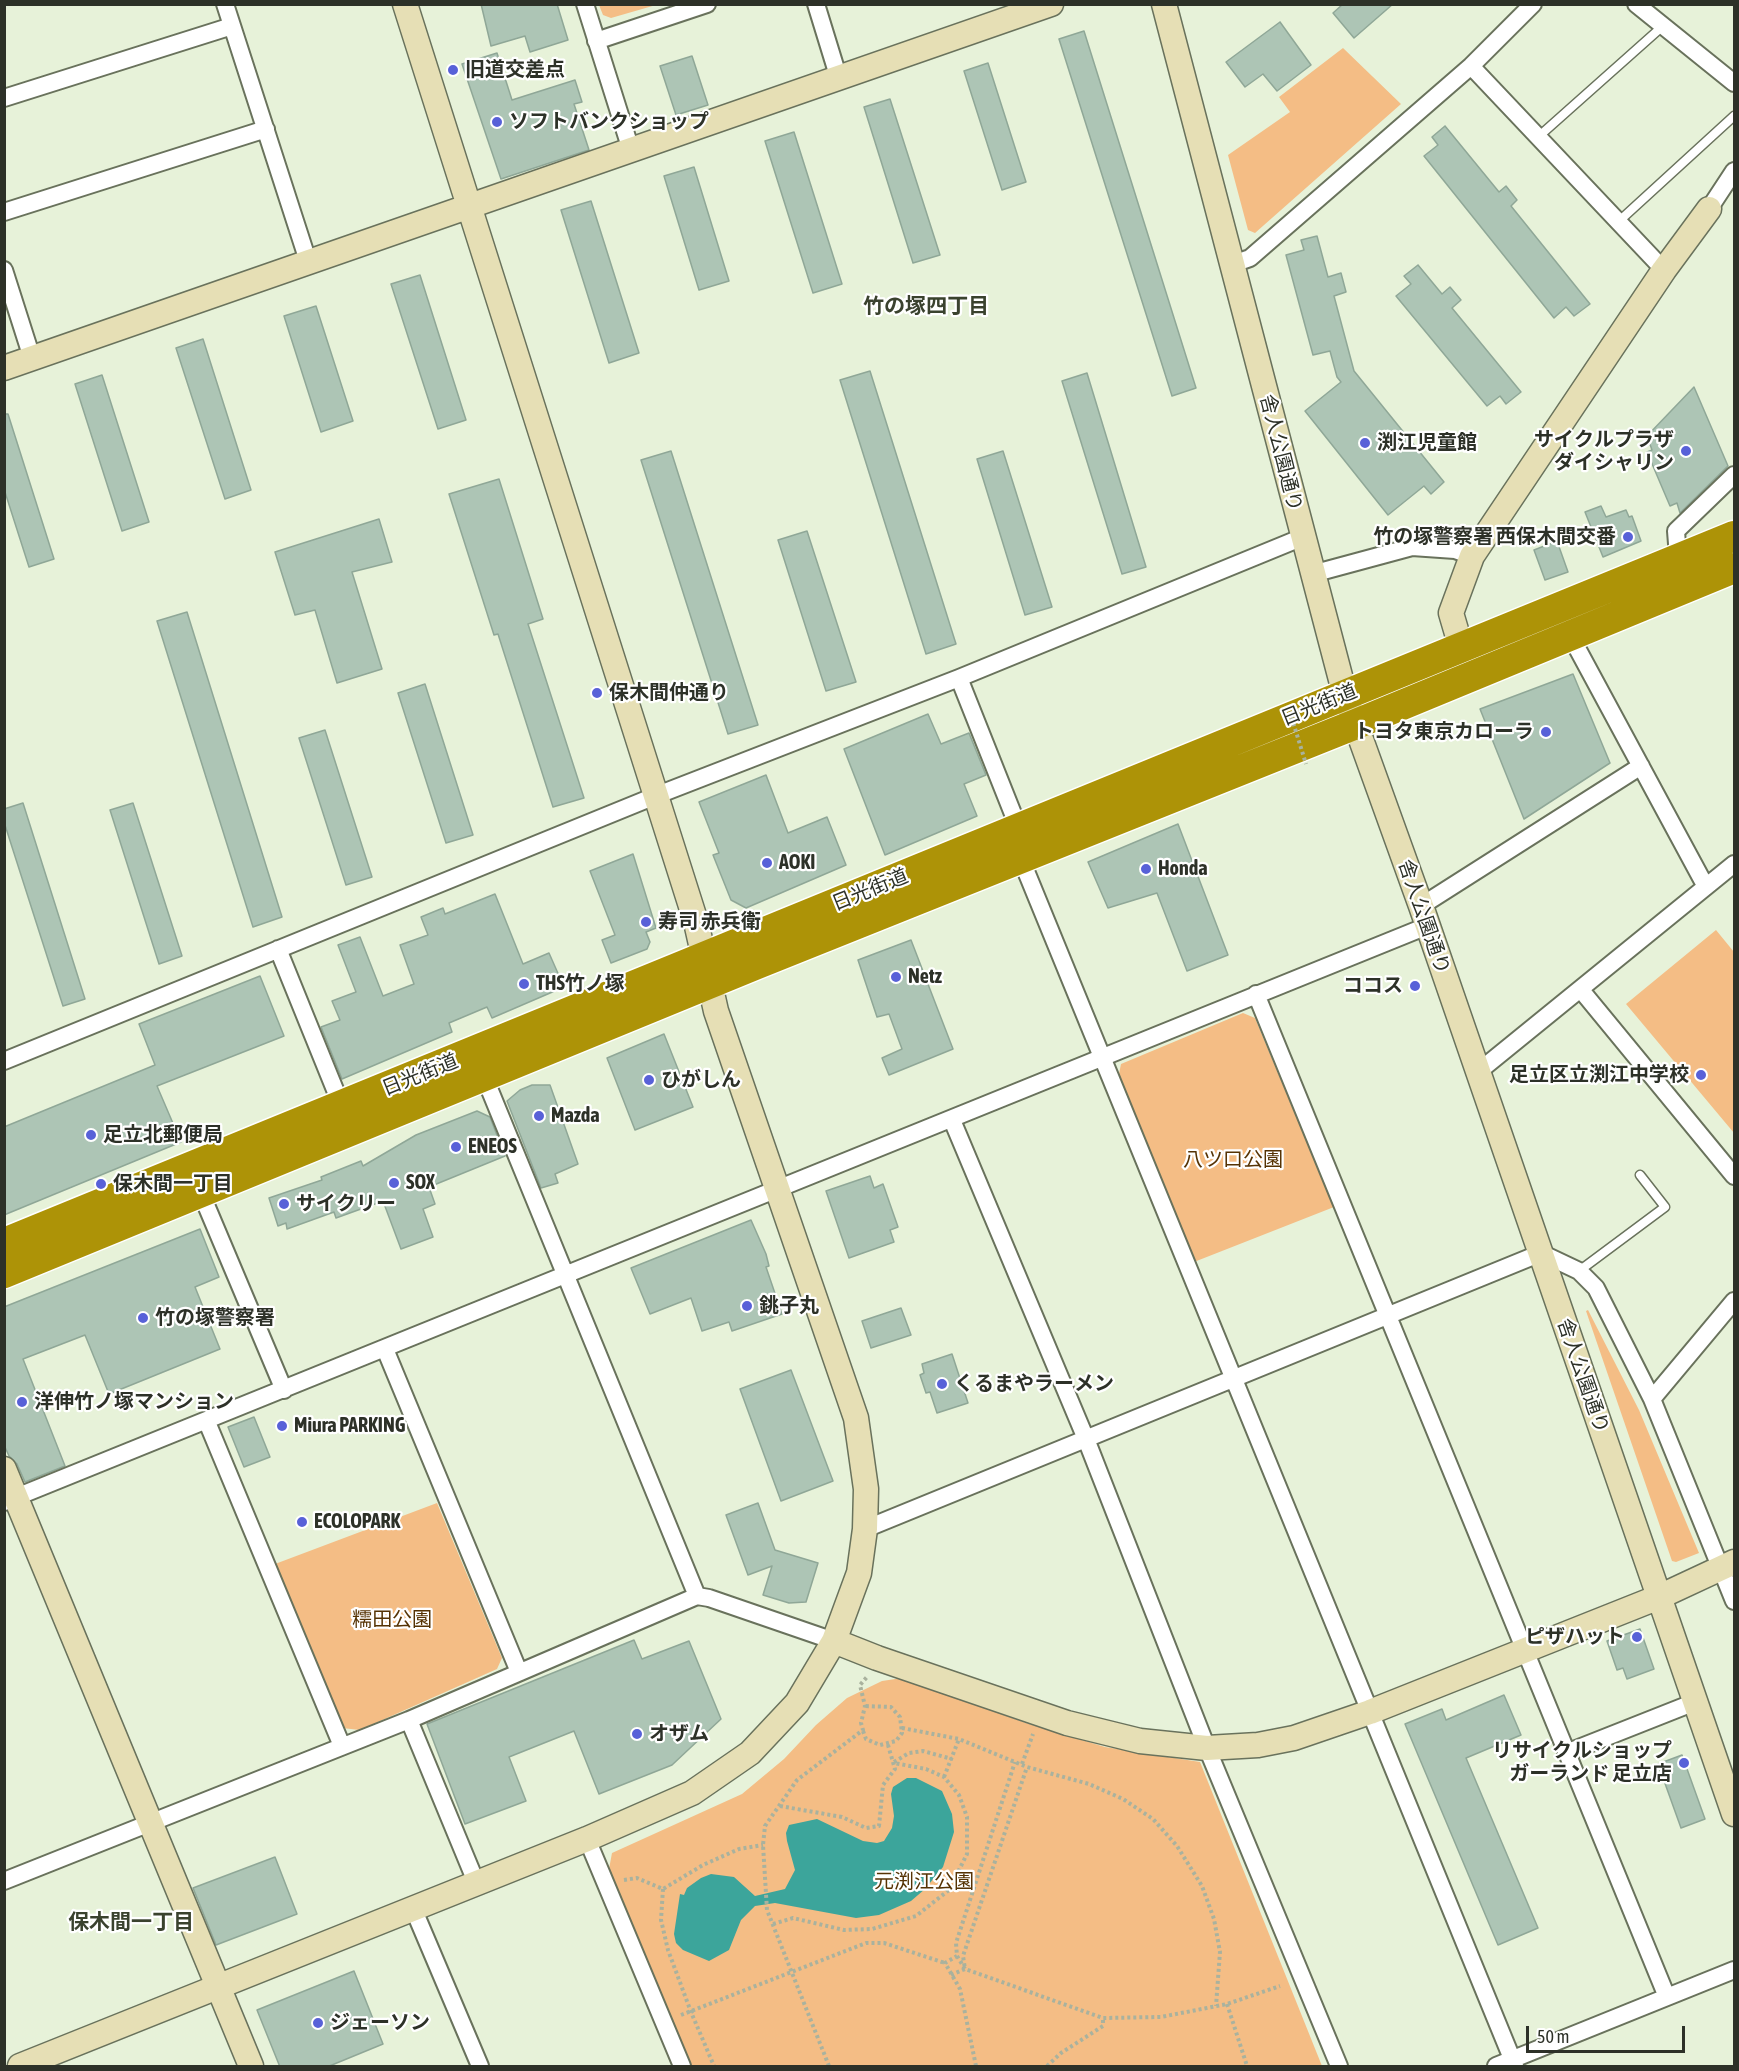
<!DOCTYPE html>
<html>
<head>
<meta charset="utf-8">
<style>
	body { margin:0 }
	#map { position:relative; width:1739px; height:2071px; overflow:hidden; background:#e7f2d9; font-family:"Asap Condensed",sans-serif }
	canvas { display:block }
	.frame { position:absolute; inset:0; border:6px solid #2d3128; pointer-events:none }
	.scale { position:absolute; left:1526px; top:2026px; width:159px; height:27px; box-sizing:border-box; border:3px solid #2d3128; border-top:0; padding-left:8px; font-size:18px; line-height:21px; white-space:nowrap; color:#2d3128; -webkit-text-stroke:4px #fff; paint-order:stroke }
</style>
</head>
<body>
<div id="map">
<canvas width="1739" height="2071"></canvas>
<div class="frame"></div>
<div class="scale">50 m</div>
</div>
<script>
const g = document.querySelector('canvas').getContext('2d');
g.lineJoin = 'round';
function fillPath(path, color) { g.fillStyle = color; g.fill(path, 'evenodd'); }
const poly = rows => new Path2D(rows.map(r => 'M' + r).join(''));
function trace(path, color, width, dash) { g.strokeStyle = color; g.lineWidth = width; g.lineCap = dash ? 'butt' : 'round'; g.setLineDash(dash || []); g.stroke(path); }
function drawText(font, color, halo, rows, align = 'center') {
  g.font = font + ' "Asap Condensed","Noto Sans JP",sans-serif'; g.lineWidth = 4.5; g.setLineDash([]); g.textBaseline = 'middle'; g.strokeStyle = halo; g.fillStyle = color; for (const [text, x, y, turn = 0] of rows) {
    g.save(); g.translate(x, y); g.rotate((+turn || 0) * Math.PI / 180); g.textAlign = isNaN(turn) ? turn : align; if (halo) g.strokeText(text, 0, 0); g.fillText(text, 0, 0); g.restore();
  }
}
const green = poly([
	[599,5,599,4,656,5,611,18,603,15],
	[1343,48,1401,104,1255,233,1248,230,1228,155,1290,112,1279,97],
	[1716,930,1734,952,1734,1133,1626,1004],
	[1243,1013,1255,1018,1334,1207,1194,1262,1118,1079,1121,1064],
	[1588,1310,1639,1410,1699,1553,1676,1562,1672,1561,1586,1311],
	[437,1503,502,1658,497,1669,360,1730,342,1728,275,1564],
	[902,1678,1026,1723,1105,1747,1200,1762,1322,2066,687,2066,606,1885,612,1853,742,1794,784,1759,816,1725,847,1698,882,1681]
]);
const water = poly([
	[907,1778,916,1778,942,1791,952,1814,954,1832,943,1867,925,1889,911,1901,879,1915,856,1918,775,1903,755,1906,741,1920,729,1950,709,1961,683,1950,676,1943,674,1934,680,1894,684,1895,687,1888,701,1878,711,1874,734,1877,755,1896,785,1889,795,1870,787,1841,786,1833,789,1825,817,1819,863,1841,877,1843,884,1841,892,1828,894,1816,891,1794,893,1787]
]);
const building = poly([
	[481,4,557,4,568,40,530,52,525,36,491,46,481,4],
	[1343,4,1393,4,1354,38,1333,13,1343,4],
	[1280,22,1311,65,1277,91,1263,74,1245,87,1226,62,1280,22],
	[1084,31,1196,388,1172,396,1059,39,1084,31],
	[497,53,512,100,575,80,582,102,574,104,589,150,501,179,462,64,497,53],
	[692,56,708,105,676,115,660,66,692,56],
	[988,63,1026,182,1002,190,964,71,988,63],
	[890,99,940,255,913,263,864,107,890,99],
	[1445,126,1499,192,1506,186,1517,200,1511,206,1590,304,1574,316,1566,307,1554,318,1424,156,1438,145,1432,137,1445,126],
	[794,132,842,284,813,293,765,141,794,132],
	[694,167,729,281,699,290,664,176,694,167],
	[591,201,639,353,609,363,561,210,591,201],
	[1317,236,1328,277,1341,273,1346,292,1334,296,1354,371,1444,482,1431,494,1424,486,1388,515,1305,411,1341,382,1337,377,1330,351,1313,355,1286,255,1304,250,1301,240,1317,236],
	[1418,265,1442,294,1450,287,1461,300,1452,308,1521,392,1506,404,1500,396,1487,406,1396,296,1411,284,1404,276,1418,265],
	[420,275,466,420,438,429,391,284,420,275],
	[316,306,353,421,321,432,284,316,316,306],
	[203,339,251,490,225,499,176,348,203,339],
	[870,371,956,644,926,654,840,380,870,371],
	[1087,373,1146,567,1122,574,1062,381,1087,373],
	[102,375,149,522,122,531,75,384,102,375],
	[1694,387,1728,466,1680,513,1677,503,1670,506,1647,452,1652,450,1647,436,1694,387],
	[4,414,8,414,54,559,29,567,4,489,4,414],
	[671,451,758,725,728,734,641,460,671,451],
	[1003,451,1052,607,1025,615,977,459,1003,451],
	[499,479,543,619,528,624,584,798,553,807,498,634,494,635,449,494,499,479],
	[1601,506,1606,517,1626,510,1629,517,1632,516,1641,541,1603,557,1585,512,1601,506],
	[379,519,392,562,352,572,382,669,337,683,315,610,295,615,275,552,379,519],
	[807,531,856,682,826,691,778,540,807,531],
	[1557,541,1568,572,1545,580,1534,550,1557,541],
	[187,612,282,917,253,927,157,621,187,612],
	[1573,674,1610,763,1524,819,1480,709,1573,674],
	[425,684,473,835,446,843,398,693,425,684],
	[928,714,941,744,969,733,986,775,964,784,977,816,885,855,844,749,928,714],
	[325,730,372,877,346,885,299,738,325,730],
	[766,775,788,833,827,817,846,865,746,908,731,900,713,855,719,853,699,802,766,775],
	[23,803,85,999,63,1006,4,822,4,809,23,803],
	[133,803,182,956,159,964,110,810,133,803],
	[1178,824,1228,955,1187,971,1157,893,1108,908,1088,862,1178,824],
	[633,854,656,928,646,932,650,942,647,949,611,963,602,940,615,935,590,871,633,854],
	[495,894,523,964,549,953,564,987,492,1018,487,1007,449,1023,452,1032,342,1079,321,1027,340,1020,332,1001,356,992,338,945,360,937,383,996,414,984,400,945,428,935,421,917,443,908,445,914,495,894],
	[911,940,953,1049,889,1075,882,1058,902,1049,889,1014,877,1017,858,960,911,940],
	[260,976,284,1036,157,1086,181,1142,4,1215,4,1127,155,1065,139,1024,260,976],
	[664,1034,693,1107,635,1130,607,1058,664,1034],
	[532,1085,550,1085,578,1164,555,1174,558,1183,541,1188,507,1101,520,1090,532,1085],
	[477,1111,490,1117,505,1156,429,1187,435,1204,423,1209,433,1237,401,1249,383,1201,336,1218,334,1212,287,1229,286,1223,278,1226,269,1198,322,1180,321,1177,361,1161,363,1166,416,1135,477,1111],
	[870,1176,874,1188,883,1184,898,1227,890,1230,894,1242,849,1258,826,1191,870,1176],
	[751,1220,766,1254,769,1266,766,1267,782,1314,732,1331,729,1322,702,1331,691,1298,650,1314,631,1268,751,1220],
	[200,1229,219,1277,195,1287,220,1349,109,1394,85,1335,23,1359,65,1466,25,1482,17,1464,9,1456,4,1445,4,1307,200,1229],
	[901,1308,911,1335,871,1348,862,1321,901,1308],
	[952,1354,968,1403,937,1413,930,1392,926,1393,920,1375,924,1373,922,1364,952,1354],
	[791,1370,833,1481,781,1501,740,1389,791,1370],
	[254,1417,270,1457,244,1467,228,1427,254,1417],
	[758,1503,775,1550,818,1563,806,1602,789,1603,763,1595,772,1566,748,1575,726,1515,758,1503],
	[1640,1629,1654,1669,1627,1679,1623,1668,1617,1670,1607,1641,1640,1629],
	[634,1640,642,1659,689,1641,721,1719,672,1765,599,1794,574,1731,509,1757,526,1801,465,1824,427,1724,634,1640],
	[1504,1695,1521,1735,1466,1758,1538,1928,1498,1945,1405,1724,1442,1709,1446,1720,1504,1695],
	[1682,1755,1705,1819,1681,1828,1658,1764,1682,1755],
	[275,1857,297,1914,216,1945,193,1888,275,1857],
	[354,1971,383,2044,327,2067,280,2067,257,2010,354,1971]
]);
const path = poly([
	[902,1728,959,1739,1027,1767,1089,1784,1123,1799,1153,1819,1177,1846,1202,1886,1214,1919,1220,1952,1216,2006],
	[863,1731,866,1739,880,1745,896,1741,902,1733,900,1717,891,1707,865,1706],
	[894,1762,909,1753,923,1751,952,1759],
	[1022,1764,1033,1734],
	[944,1777,959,1739],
	[780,1806,842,1817,866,1828,879,1826,883,1785,895,1769,888,1745],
	[624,1880,637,1878,663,1889,703,1865,739,1849,763,1845],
	[663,1889,661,1920,668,1950,691,2012],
	[773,1924,793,1918,844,1930,872,1929,916,1916,949,1890,967,1854,967,1817,959,1795,944,1777,926,1769,894,1763],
	[957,1956,965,1969,1103,2018,1161,2017,1227,2004,1280,1986],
	[951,1975,965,1969,963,1956,1027,1767],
	[1227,2004,1247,2066],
	[693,2011,691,2012,714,2066],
	[681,2015,866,1943,884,1943,945,1963],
	[829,2066,767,1910,763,1845,765,1826,797,1780,863,1730,861,1723,865,1706,860,1685,867,1677],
	[976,2066,960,1989,945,1963,957,1956,956,1943,1015,1762],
	[1047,2066,1061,2053,1103,2026,1103,2018]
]);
const lane = poly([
	[1537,138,1664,25],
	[1617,223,1734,116],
	[1579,1271,1665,1207,1640,1175]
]);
const street = poly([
	[225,4,308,261],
	[585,4,631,150],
	[816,4,839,79],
	[1636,4,1734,83],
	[596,41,707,4],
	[1471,66,1664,270],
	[4,98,232,26],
	[1709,209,1734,171],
	[4,212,266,129],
	[1233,264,1250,258,1471,66,1533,4],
	[4,270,32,358],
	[1678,557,1676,531,1734,475],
	[1312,574,1412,547,1455,550,1472,556],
	[1570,635,1706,887],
	[959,678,1019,829],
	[1021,859,1515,2066],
	[1421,906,1641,766],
	[278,949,342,1107],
	[1581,990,1734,1176],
	[1256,994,1667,1997],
	[4,1061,655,796,959,678,1303,537],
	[1478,1072,1734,864],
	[484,1076,697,1596],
	[952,1120,1086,1439,1207,1748,1339,2066],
	[198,1186,284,1390],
	[385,1349,519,1672],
	[1652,1399,1734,1301],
	[207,1422,342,1746],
	[4,1502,1427,926],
	[865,1529,1541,1253,1579,1271,1596,1288,1652,1399,1734,1601],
	[409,1720,476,1882],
	[1566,1753,1695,1702],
	[587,1839,682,2066],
	[4,1881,409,1720,697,1596,709,1598,834,1641],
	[413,1908,480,2066],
	[1496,2066,1734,1970]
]);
const secondary = poly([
	[1164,4,1345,695,1421,906,1734,1814],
	[4,368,1051,4],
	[1461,647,1451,613,1472,556,1664,270,1709,209],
	[4,1469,251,2066],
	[834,1641,877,1658,1067,1723,1140,1741,1207,1748,1258,1745,1294,1738,1370,1712,1659,1597,1734,1562],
	[20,2066,587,1839,692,1793,750,1753,797,1703,834,1641,859,1573,865,1529,866,1489,856,1418,716,1011,696,922,405,4]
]);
const highway = poly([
	[4,1243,1734,536],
	[4,1273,757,964,1356,724,1734,568]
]);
const pathBridge = poly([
	[1288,706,1306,764]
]);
const markers = [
	[453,70,6,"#5861d8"],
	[497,122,6,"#5861d8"],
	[1365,443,6,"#5861d8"],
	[1686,451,6,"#5861d8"],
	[1628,537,6,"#5861d8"],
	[597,693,6,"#5861d8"],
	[1546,732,6,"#5861d8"],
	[767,863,6,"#5861d8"],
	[1146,869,6,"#5861d8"],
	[646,922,6,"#5861d8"],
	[896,977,6,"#5861d8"],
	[524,984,6,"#5861d8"],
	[1415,986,6,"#5861d8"],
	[1701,1075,6,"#5861d8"],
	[649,1080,6,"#5861d8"],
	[539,1116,6,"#5861d8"],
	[91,1135,6,"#5861d8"],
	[456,1147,6,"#5861d8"],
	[394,1183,6,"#5861d8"],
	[101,1184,6,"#5861d8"],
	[284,1204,6,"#5861d8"],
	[747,1306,6,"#5861d8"],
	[143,1318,6,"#5861d8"],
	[942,1384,6,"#5861d8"],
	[22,1402,6,"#5861d8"],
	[282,1426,6,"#5861d8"],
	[302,1522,6,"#5861d8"],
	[1637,1637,6,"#5861d8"],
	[637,1734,6,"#5861d8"],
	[1684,1763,6,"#5861d8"],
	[318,2023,6,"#5861d8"]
];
const poiNames = [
	["旧道交差点",465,70],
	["ソフトバンクショップ",509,122],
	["サイクルプラザ",1674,440,"right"],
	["ダイシャリン",1674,463,"right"],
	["渕江児童館",1377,443],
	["竹の塚警察署 西保木間交番",1616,537,"right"],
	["保木間仲通り",609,693],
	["トヨタ東京カローラ",1534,732,"right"],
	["AOKI",779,863],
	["Honda",1158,869],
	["寿司 赤兵衛",658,922],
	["Netz",908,977],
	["THS竹ノ塚",536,984],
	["ココス",1403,986,"right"],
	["足立区立渕江中学校",1689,1075,"right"],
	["ひがしん",661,1080],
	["Mazda",551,1116],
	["足立北郵便局",103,1135],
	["ENEOS",468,1147],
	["SOX",406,1183],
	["保木間一丁目",113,1184],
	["サイクリー",296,1204],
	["銚子丸",759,1306],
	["竹の塚警察署",155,1318],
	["くるまやラーメン",954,1384],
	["洋伸竹ノ塚マンション",34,1402],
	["Miura PARKING",294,1426],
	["ECOLOPARK",314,1522],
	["ピザハット",1625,1637,"right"],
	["オザム",649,1734],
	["リサイクルショップ",1672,1751,"right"],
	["ガーランド 足立店",1672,1774,"right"],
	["ジェーソン",330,2023]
];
const streetNames = [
	["舎人公園通り",1281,453,76],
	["日光街道",1319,705,-22],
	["日光街道",870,890,-22],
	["舎人公園通り",1424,917,71],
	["日光街道",420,1075,-22],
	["舎人公園通り",1583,1376,71]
];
const parkNames = [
	["八ツ口公園",1233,1160],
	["糯田公園",392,1620],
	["元渕江公園",924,1882]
];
const neighbourhoodNames = [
	["竹の塚四丁目",926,306],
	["保木間一丁目",131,1922]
];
fillPath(green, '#f4bd85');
fillPath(water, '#3ca59b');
fillPath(building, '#adc5b5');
trace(building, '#8fa797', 1.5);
trace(lane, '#69725c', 11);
trace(street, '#69725c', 20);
trace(secondary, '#69725c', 27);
trace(highway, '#fff', 33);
trace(path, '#a9b29e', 4, [3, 3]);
trace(lane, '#fff', 8);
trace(street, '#fff', 16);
trace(secondary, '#e6dfb5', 24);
trace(highway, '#ad9307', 30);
trace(pathBridge, '#a9b29e', 4, [3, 3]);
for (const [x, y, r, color] of markers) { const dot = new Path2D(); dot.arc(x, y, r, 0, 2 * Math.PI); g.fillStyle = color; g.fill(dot); trace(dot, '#fff', 2); }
drawText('bold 20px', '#2d3128', '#fff', poiNames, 'left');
drawText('20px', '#2d3128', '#fff', streetNames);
drawText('20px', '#563304', '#fff', parkNames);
drawText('bold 21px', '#3a422e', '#fff', neighbourhoodNames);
</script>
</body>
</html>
